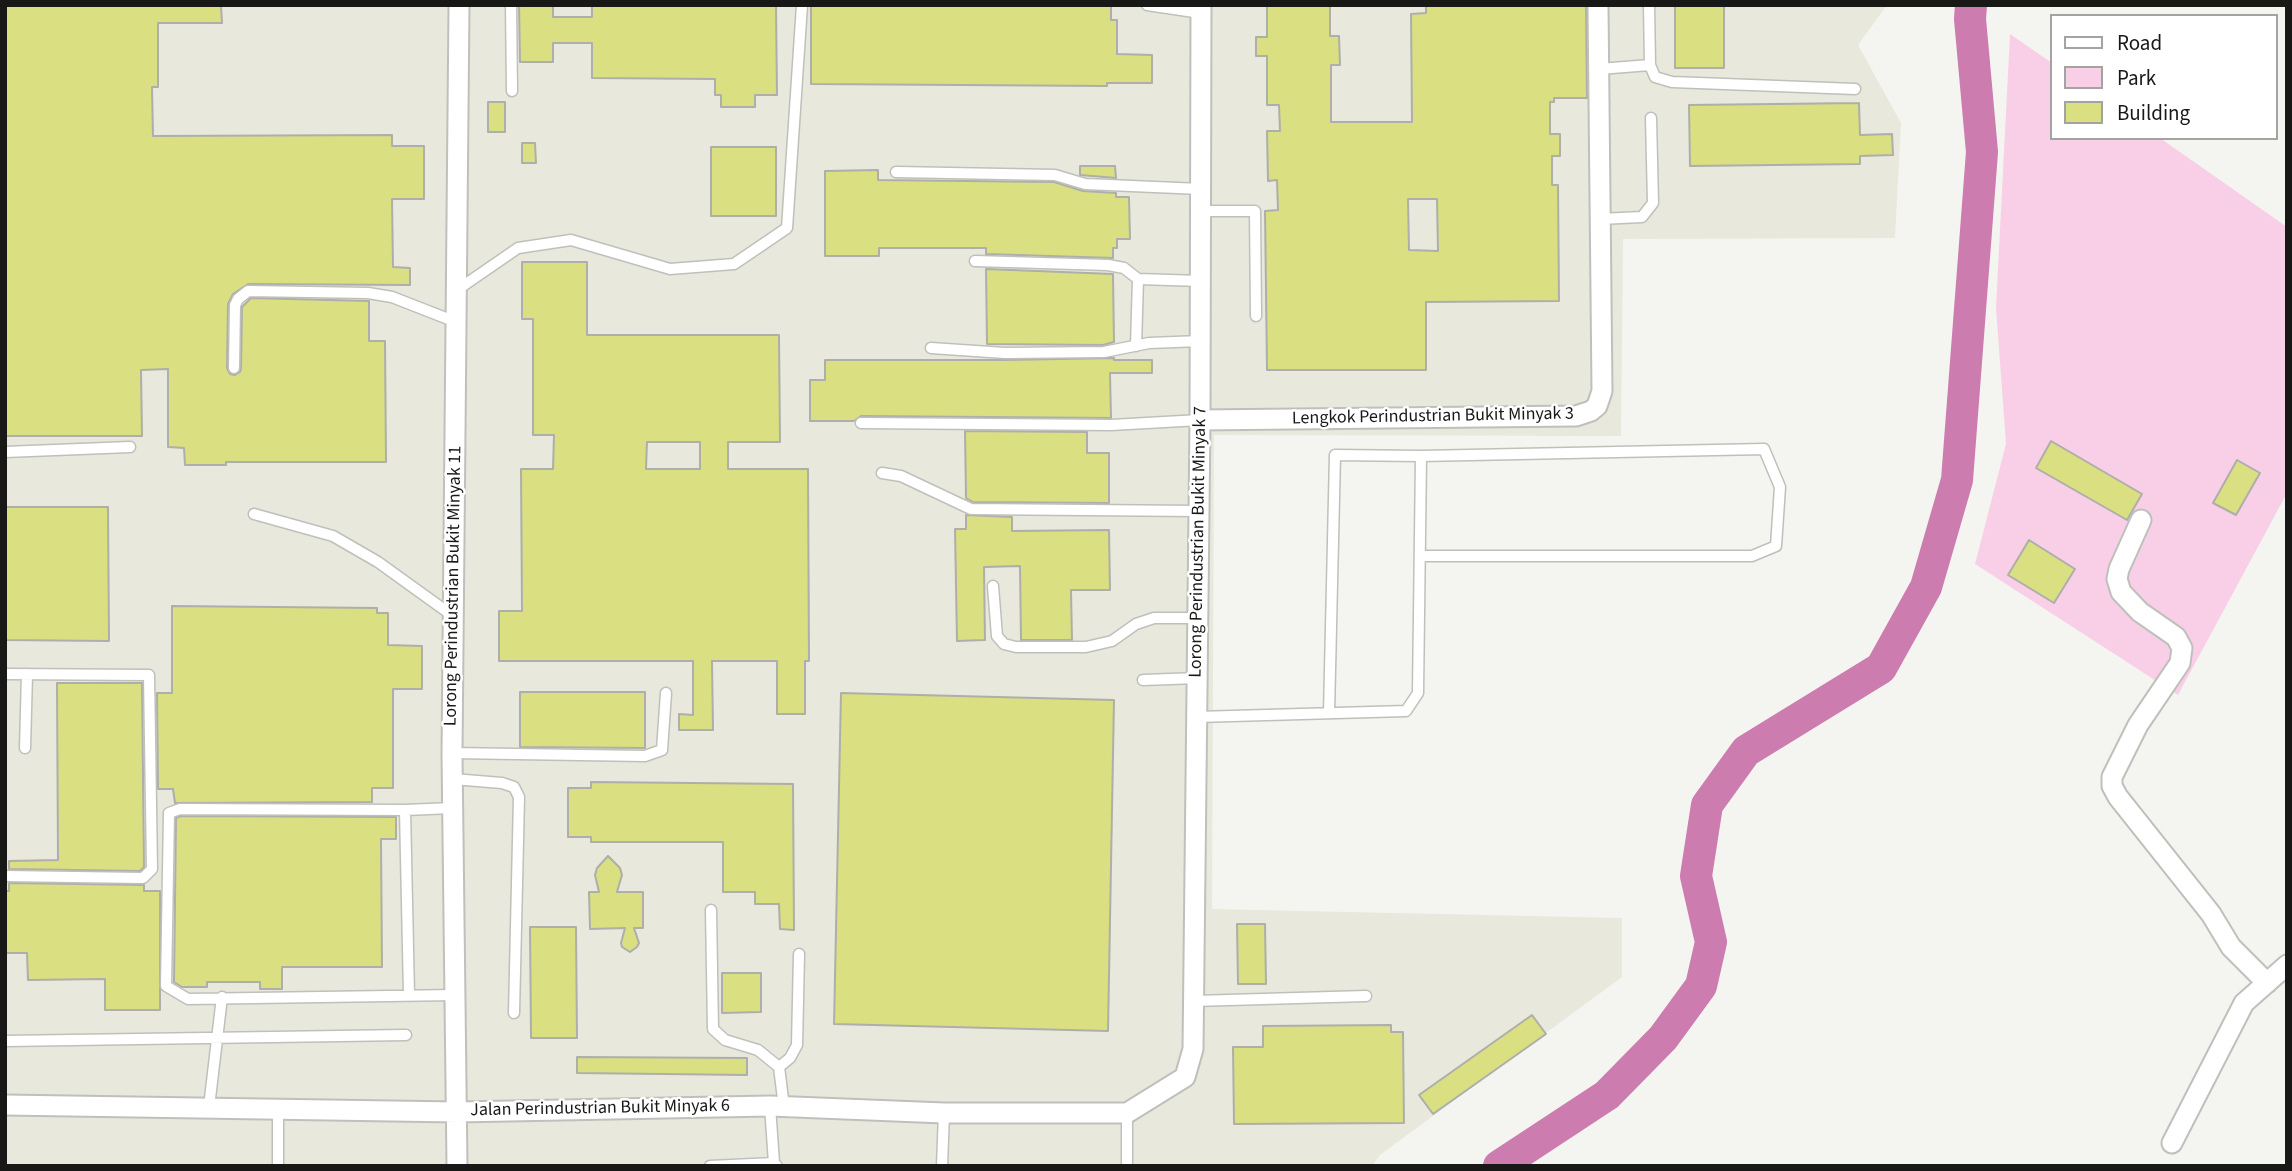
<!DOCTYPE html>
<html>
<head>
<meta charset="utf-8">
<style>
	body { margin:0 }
	#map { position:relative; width:2292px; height:1171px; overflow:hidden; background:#f4f5f0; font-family:"Source Sans 3",sans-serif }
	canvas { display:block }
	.frame { position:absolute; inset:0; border:7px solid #181917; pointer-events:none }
	.legend { position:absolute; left:2050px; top:14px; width:228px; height:126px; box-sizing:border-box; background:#fff; border:2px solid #a3a3a2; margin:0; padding:9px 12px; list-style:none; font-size:21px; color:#181917 }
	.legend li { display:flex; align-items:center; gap:14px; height:35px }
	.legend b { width:35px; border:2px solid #a3a3a2 }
</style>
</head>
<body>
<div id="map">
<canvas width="2292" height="1171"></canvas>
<div class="frame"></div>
<ul class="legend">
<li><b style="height:9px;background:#fff"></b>Road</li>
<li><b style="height:19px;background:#f9cfe8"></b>Park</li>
<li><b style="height:19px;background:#dadf81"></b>Building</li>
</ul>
</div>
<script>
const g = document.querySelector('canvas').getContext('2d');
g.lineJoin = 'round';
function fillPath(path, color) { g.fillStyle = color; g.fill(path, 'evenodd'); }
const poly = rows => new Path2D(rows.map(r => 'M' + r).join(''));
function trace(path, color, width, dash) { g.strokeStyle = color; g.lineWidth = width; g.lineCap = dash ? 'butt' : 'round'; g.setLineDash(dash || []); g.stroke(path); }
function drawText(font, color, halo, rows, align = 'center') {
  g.font = font + ' "Source Sans 3",sans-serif'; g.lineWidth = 5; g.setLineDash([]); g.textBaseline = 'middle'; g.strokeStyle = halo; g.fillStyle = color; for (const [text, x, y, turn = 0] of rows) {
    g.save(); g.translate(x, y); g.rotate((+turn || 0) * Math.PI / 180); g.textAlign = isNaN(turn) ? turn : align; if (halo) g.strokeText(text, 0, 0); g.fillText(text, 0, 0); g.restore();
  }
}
const built = poly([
	[5,5,1887,5,1858,45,1901,123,1895,238,1623,239,1621,436,1214,435,1212,909,1622,918,1622,977,1380,1155,1372,1166,5,1166]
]);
const green = poly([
	[2010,34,2052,63,2052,138,2160,138,2287,227,2287,493,2178,695,1975,564,2006,444,1996,308]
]);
const river = poly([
	[1499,1166,1607,1095,1663,1038,1701,986,1711,942,1696,876,1707,805,1746,751,1881,668,1926,587,1957,480,1982,152,1970,19,1971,5]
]);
const building = poly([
	[5,5,221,5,222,23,158,23,158,87,152,87,153,136,392,135,392,146,424,146,424,199,392,199,393,267,410,268,410,285,248,284,233,294,228,304,227,368,230,374,235,375,240,372,241,368,242,307,251,298,369,301,369,341,385,341,386,462,226,462,226,465,185,465,184,448,168,447,168,369,141,370,142,436,5,436,5,5],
	[519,5,553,5,553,17,592,17,592,5,776,5,777,95,755,95,755,107,721,107,721,95,715,95,715,79,592,78,592,43,553,43,553,62,520,62,519,5],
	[811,5,1111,5,1111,20,1117,20,1117,54,1152,55,1152,83,1107,83,1107,86,811,84,811,5],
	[1267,5,1330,5,1330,36,1339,36,1340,65,1331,65,1331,122,1412,122,1411,14,1426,13,1426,5,1586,5,1587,98,1554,98,1554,102,1550,102,1550,134,1560,134,1560,156,1552,156,1552,185,1558,185,1559,301,1426,302,1426,370,1267,370,1265,211,1278,210,1277,180,1268,181,1267,131,1280,131,1279,105,1267,105,1267,56,1256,56,1256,37,1267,37,1267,5],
	[1408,199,1437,199,1438,251,1409,250,1408,199],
	[1675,5,1724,5,1724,68,1675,68,1675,5],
	[488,102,505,102,505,132,488,132,488,102],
	[1859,103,1860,135,1892,134,1893,155,1860,156,1860,164,1690,166,1689,105,1859,103],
	[522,143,535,143,536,163,522,163,522,143],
	[711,147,776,147,776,216,711,216,711,147],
	[1080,166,1115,166,1116,178,1080,175,1080,166],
	[878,170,878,180,1054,182,1083,191,1116,193,1116,197,1129,197,1130,239,1117,239,1117,248,1113,248,1113,258,986,254,986,248,879,248,879,256,825,256,825,171,878,170],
	[522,262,587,262,587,335,779,335,780,442,728,442,728,469,808,469,809,661,805,661,805,714,777,714,777,661,712,661,713,730,679,730,679,714,693,715,693,661,499,661,499,611,522,611,521,469,553,469,554,435,533,435,533,319,522,319,522,262],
	[647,442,700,442,700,469,646,469,647,442],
	[986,269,1113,274,1114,342,1103,345,987,344,986,269],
	[1114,358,1114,360,1152,360,1152,373,1110,373,1111,418,861,416,854,421,810,421,810,380,825,380,825,360,1005,360,1114,358],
	[965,431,1087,432,1087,453,1109,453,1109,503,973,502,966,498,965,431],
	[2051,441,2142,494,2127,520,2036,468,2051,441],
	[2237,460,2260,473,2236,515,2213,503,2237,460],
	[5,507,108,507,109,641,5,640,5,507],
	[966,515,1012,517,1012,531,1109,530,1110,590,1071,590,1072,640,1021,640,1020,566,984,567,985,640,957,641,955,529,966,529,966,515],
	[2029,540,2075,569,2054,603,2008,575,2029,540],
	[172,606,377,608,377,613,388,613,388,645,422,646,422,689,393,689,393,788,372,788,372,802,175,803,173,789,158,789,157,693,172,693,172,606],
	[57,683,142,683,144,867,140,871,9,869,9,861,58,860,57,683],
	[520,692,645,692,645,748,520,747,520,692],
	[841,693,1114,700,1108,1031,834,1024,841,693],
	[591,782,793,784,794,930,780,929,779,904,755,904,755,892,723,892,723,842,591,842,591,837,568,837,568,788,591,788,591,782],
	[181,816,396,817,396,839,381,839,382,967,282,967,282,989,260,989,260,982,207,982,207,987,182,987,174,982,176,818,181,816],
	[608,856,620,868,622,875,617,892,643,892,643,928,634,928,639,943,637,947,630,952,622,947,621,943,625,928,590,929,589,892,599,892,595,875,597,868,608,856],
	[9,883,144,885,144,891,160,891,160,1010,105,1010,105,979,28,980,27,953,5,953,5,891,9,891,9,883],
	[1237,924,1265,924,1266,984,1238,984,1237,924],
	[530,927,576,927,577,1038,531,1038,530,927],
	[722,973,761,973,761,1012,722,1013,722,973],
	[1532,1015,1546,1034,1433,1114,1419,1095,1532,1015],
	[1391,1025,1391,1032,1403,1032,1404,1123,1234,1124,1233,1047,1263,1047,1263,1026,1391,1025],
	[577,1057,747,1058,747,1075,577,1073,577,1057]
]);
const service = poly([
	[511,5,512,91],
	[1147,5,1201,13],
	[1649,5,1650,65],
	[1599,69,1650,65,1655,77,1672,82,1855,89],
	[896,172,1055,175,1085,184,1201,189],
	[1201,211,1255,211,1256,316],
	[1600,219,1642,217,1653,203,1651,118],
	[975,261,1108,265,1124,268,1138,279,1201,281],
	[457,290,518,248,571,240,670,269,734,264,787,228,802,5],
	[1136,346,1138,279],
	[931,348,1005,353,1104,352,1149,343,1201,341],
	[234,368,235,305,238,299,248,291,368,293,392,297,456,322],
	[861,423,1111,425,1200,420],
	[5,452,130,447],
	[882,473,901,476,971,509,1199,511],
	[254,514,333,536,378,562,453,616],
	[993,586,997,636,1004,644,1016,647,1086,647,1112,641,1136,624,1154,618,1198,618],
	[5,674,149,675,152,869,143,878,5,876],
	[1143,680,1198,678],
	[1329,713,1335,455,1421,456,1764,449,1780,487,1776,546,1752,556,1420,556],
	[1197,717,1406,711,1418,693,1421,456],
	[25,748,27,674],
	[452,753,645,756,662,750,666,693],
	[453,779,502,783,514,787,519,797,514,1013],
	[453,808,405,810,180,809,169,813,166,986,188,999,455,995],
	[405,810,409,995],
	[711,910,713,1029,725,1040,758,1050,779,1067],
	[1194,1001,1366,996],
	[5,1041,406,1035],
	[770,1106,774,1163,777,1166],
	[209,1107,222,997],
	[784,1107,779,1067,790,1058,797,1045,799,954],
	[278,1109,278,1165],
	[1127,1113,1127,1166],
	[710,1166,774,1163],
	[942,1166,944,1113]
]);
const minor = poly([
	[1200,420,1576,416,1591,411,1597,406,1602,391,1598,5],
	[2141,520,2119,569,2117,579,2121,592,2140,612,2176,637,2182,648,2180,663,2138,725,2112,777,2112,786,2118,797,2211,914,2231,947,2267,983],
	[5,1105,457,1112,770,1106,944,1113,1127,1113,1185,1077,1193,1049,1200,420,1201,5],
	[2172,1143,2244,1003,2287,965],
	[457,1166,452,753,459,5]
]);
const streetNames = [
	["Lengkok Perindustrian Bukit Minyak 3",1433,417,-1],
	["Lorong Perindustrian Bukit Minyak 7",1199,542,-89],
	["Lorong Perindustrian Bukit Minyak 11",454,586,-89],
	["Jalan Perindustrian Bukit Minyak 6",600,1109,-1]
];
fillPath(built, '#e8e9dc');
fillPath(green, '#f9cfe8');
trace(river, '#cc7cae', 32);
fillPath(building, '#dadf81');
trace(building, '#aeaeaa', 2);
trace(service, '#bfc0bb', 13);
trace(minor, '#bfc0bb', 23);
trace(service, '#fff', 10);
trace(minor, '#fff', 19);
drawText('18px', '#181917', '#fff', streetNames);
</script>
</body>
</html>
